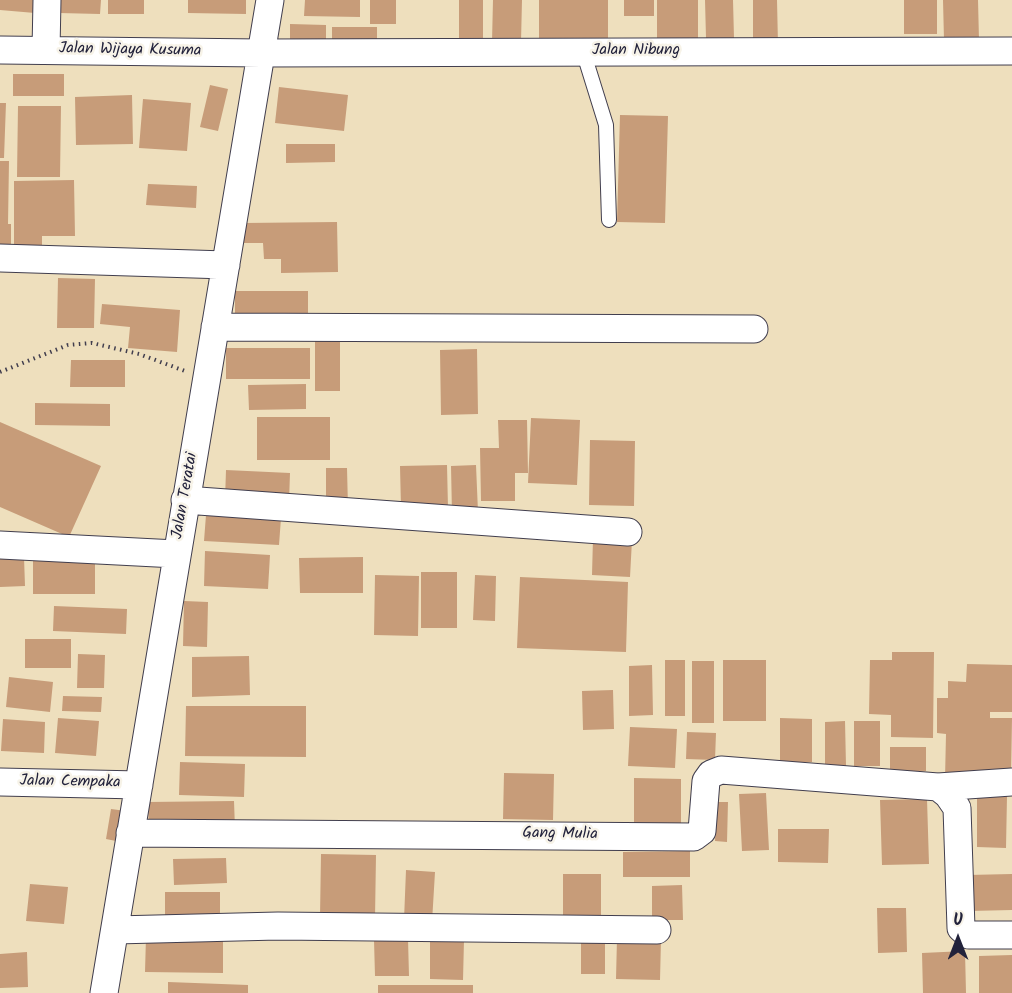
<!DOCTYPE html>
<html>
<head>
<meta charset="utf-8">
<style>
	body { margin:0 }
	#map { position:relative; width:1012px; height:993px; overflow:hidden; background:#eedfbd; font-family:Kalam,sans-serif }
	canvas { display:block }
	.north { position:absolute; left:928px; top:909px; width:60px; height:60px; -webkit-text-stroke:4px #f7f3e8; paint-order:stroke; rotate:0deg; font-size:16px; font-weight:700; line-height:24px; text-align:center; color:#22223b }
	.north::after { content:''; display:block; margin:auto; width:21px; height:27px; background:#22223b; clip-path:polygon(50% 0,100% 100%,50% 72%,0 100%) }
</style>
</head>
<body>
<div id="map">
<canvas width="1012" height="993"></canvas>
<div class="north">U</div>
</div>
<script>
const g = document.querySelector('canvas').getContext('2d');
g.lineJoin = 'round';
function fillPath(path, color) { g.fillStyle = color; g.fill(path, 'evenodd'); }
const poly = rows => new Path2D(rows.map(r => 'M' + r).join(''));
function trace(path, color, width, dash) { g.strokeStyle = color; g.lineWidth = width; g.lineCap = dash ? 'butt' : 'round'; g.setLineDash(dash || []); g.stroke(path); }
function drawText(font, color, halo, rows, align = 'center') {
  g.font = font + ' Kalam,sans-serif'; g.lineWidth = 5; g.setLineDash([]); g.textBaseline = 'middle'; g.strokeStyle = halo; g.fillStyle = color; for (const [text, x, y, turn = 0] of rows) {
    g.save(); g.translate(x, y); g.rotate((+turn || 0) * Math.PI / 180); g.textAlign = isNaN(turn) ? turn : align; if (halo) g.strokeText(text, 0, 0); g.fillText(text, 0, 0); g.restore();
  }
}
const building = poly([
	[0,0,35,0,35,13,0,10],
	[60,0,101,0,100,14,59,13],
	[108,0,144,0,144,14,108,14],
	[188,0,246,0,246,14,188,13],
	[305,0,360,0,360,17,304,16],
	[370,0,396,0,396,24,370,24],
	[459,0,483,0,483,45,459,45],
	[493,0,522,0,521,42,492,42],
	[539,0,608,0,608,39,539,40],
	[624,0,654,0,654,16,624,16],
	[657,0,698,0,698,43,657,43],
	[705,0,733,0,734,38,706,38],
	[753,0,777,0,778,45,753,45],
	[904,0,937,0,937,34,904,34],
	[943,0,978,0,979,40,944,40],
	[290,24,326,25,326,43,290,42],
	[332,27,377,27,377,43,332,42],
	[13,74,64,74,64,96,13,96],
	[210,85,228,89,218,131,200,127],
	[279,87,348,95,344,131,275,123],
	[132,95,133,144,76,145,75,97],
	[143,99,191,103,187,151,139,148],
	[0,103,6,103,4,158,0,158],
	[18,106,61,106,60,177,17,177],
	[620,115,668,116,665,223,617,222],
	[286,144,335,144,335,162,286,163],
	[0,161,9,161,8,224,11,224,11,252,0,252],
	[74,180,75,236,42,236,42,246,14,247,14,181],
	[148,184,197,186,196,208,146,205],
	[337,222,338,272,281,273,281,259,264,259,263,243,244,243,244,223],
	[58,278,95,279,94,328,57,328],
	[235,291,308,291,308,324,235,324],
	[102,304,180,310,177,352,128,348,130,327,100,324],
	[315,341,340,341,340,391,315,391],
	[226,348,310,348,310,379,226,379],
	[477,349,478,414,441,415,440,350],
	[71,360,125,360,125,387,70,387],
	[306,384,306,409,249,410,248,385],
	[35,403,110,404,110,426,35,425],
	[257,417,330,417,330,460,257,460],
	[531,418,580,420,577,485,528,483],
	[498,420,527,420,528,473,515,473,515,501,481,501,480,448,499,448],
	[0,422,101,466,69,537,0,507],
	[590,440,635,441,634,506,589,505],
	[447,465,448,508,401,508,400,466],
	[476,465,478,512,452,514,451,466],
	[326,468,347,468,348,508,326,508],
	[226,470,290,473,289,502,225,500],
	[206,515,281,518,279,545,204,541],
	[593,538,632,540,630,577,592,575],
	[205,551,270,555,268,589,204,586],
	[24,557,25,586,0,587,0,558],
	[363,557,363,593,300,593,299,558],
	[33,558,95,558,95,594,33,594],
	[421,572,457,572,457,628,421,628],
	[375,575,419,576,418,636,374,635],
	[475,575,496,576,495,621,473,620],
	[520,577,628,582,626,652,517,648],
	[184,601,208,602,207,647,183,646],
	[54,606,127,609,126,634,53,631],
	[25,639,71,639,71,668,25,668],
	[892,652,934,652,933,738,891,737,891,715,869,714,870,660,892,660],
	[78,654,105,655,104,688,77,688],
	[249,656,250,695,192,697,192,657],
	[665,660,685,660,685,716,665,716],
	[723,660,766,660,766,721,723,721],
	[692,661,714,661,714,723,692,723],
	[967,664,1012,665,1012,712,990,712,990,718,1012,718,1011,774,945,779,946,734,937,733,937,698,948,698,948,681,966,682],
	[652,665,653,715,629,716,629,666],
	[9,677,53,682,50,712,6,707],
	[613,690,614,729,583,730,582,691],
	[63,696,102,697,101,712,62,711],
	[186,706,306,706,306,757,185,756],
	[58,718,99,721,96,756,55,753],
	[780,718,812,719,812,762,780,762],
	[3,719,45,722,44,753,1,751],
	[845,721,846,766,825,766,825,722],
	[854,721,880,721,880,766,854,766],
	[630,727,677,729,675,768,628,766],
	[687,732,716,733,715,760,686,759],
	[890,747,926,747,926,771,890,772],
	[180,762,245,764,244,797,179,795],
	[504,773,554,774,553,820,503,819],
	[634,778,681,779,681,827,634,827],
	[766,793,769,850,742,851,739,794],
	[977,796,1007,796,1006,848,977,847],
	[927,799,929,864,882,865,880,800],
	[234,801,235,829,149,830,148,802],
	[716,802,728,802,727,842,715,841],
	[111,809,126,811,121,842,106,839],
	[778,829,829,829,828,863,778,862],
	[690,851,690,877,623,877,623,852],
	[321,854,376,855,375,918,320,917],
	[226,858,227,883,174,885,173,859],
	[406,870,435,872,432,922,404,920],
	[563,874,601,874,601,923,563,923],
	[1012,874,1012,910,969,911,968,875],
	[30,884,68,887,64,924,26,921],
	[682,885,683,920,652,920,652,886],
	[165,892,220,892,220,923,165,923],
	[877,908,906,908,907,952,878,953],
	[146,937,223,939,223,973,145,972],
	[617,938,661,939,660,980,616,979],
	[408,939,409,976,375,976,374,940],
	[430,940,464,940,463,980,430,979],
	[581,940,605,940,605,974,581,974],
	[965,951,966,993,923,993,922,953],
	[27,952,28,987,0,988,0,954],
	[1012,955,1012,993,979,993,979,956],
	[168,982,248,985,248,993,168,993],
	[378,985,473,985,473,993,378,993]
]);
const path = poly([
	[0,372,68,345,92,343,139,354,185,371]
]);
const lane = poly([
	[583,51,606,125,609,220]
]);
const street = poly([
	[0,50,261,53,1012,51],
	[46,50,47,0],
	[0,258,226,265],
	[215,327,754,329],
	[185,500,628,532],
	[0,545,176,554],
	[0,782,139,785],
	[938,787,948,795,957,808,961,928,969,935,1012,935],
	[130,833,694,837,702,831,706,781,711,774,721,770,938,787,1012,782],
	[115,930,278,926,657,930],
	[104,993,270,0]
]);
const streetNames = [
	["Jalan Wijaya Kusuma",130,51,1],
	["Jalan Nibung",636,51],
	["Jalan Teratai",186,496,-80],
	["Jalan Cempaka",70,783,1],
	["Gang Mulia",560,835,1]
];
fillPath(building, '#c79c79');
trace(lane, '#413e4e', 16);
trace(street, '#413e4e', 29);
trace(path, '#413e4e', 4, [1.5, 4.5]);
trace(lane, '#fff', 14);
trace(street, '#fff', 27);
drawText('16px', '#22223b', '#f7f3e8', streetNames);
</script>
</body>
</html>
